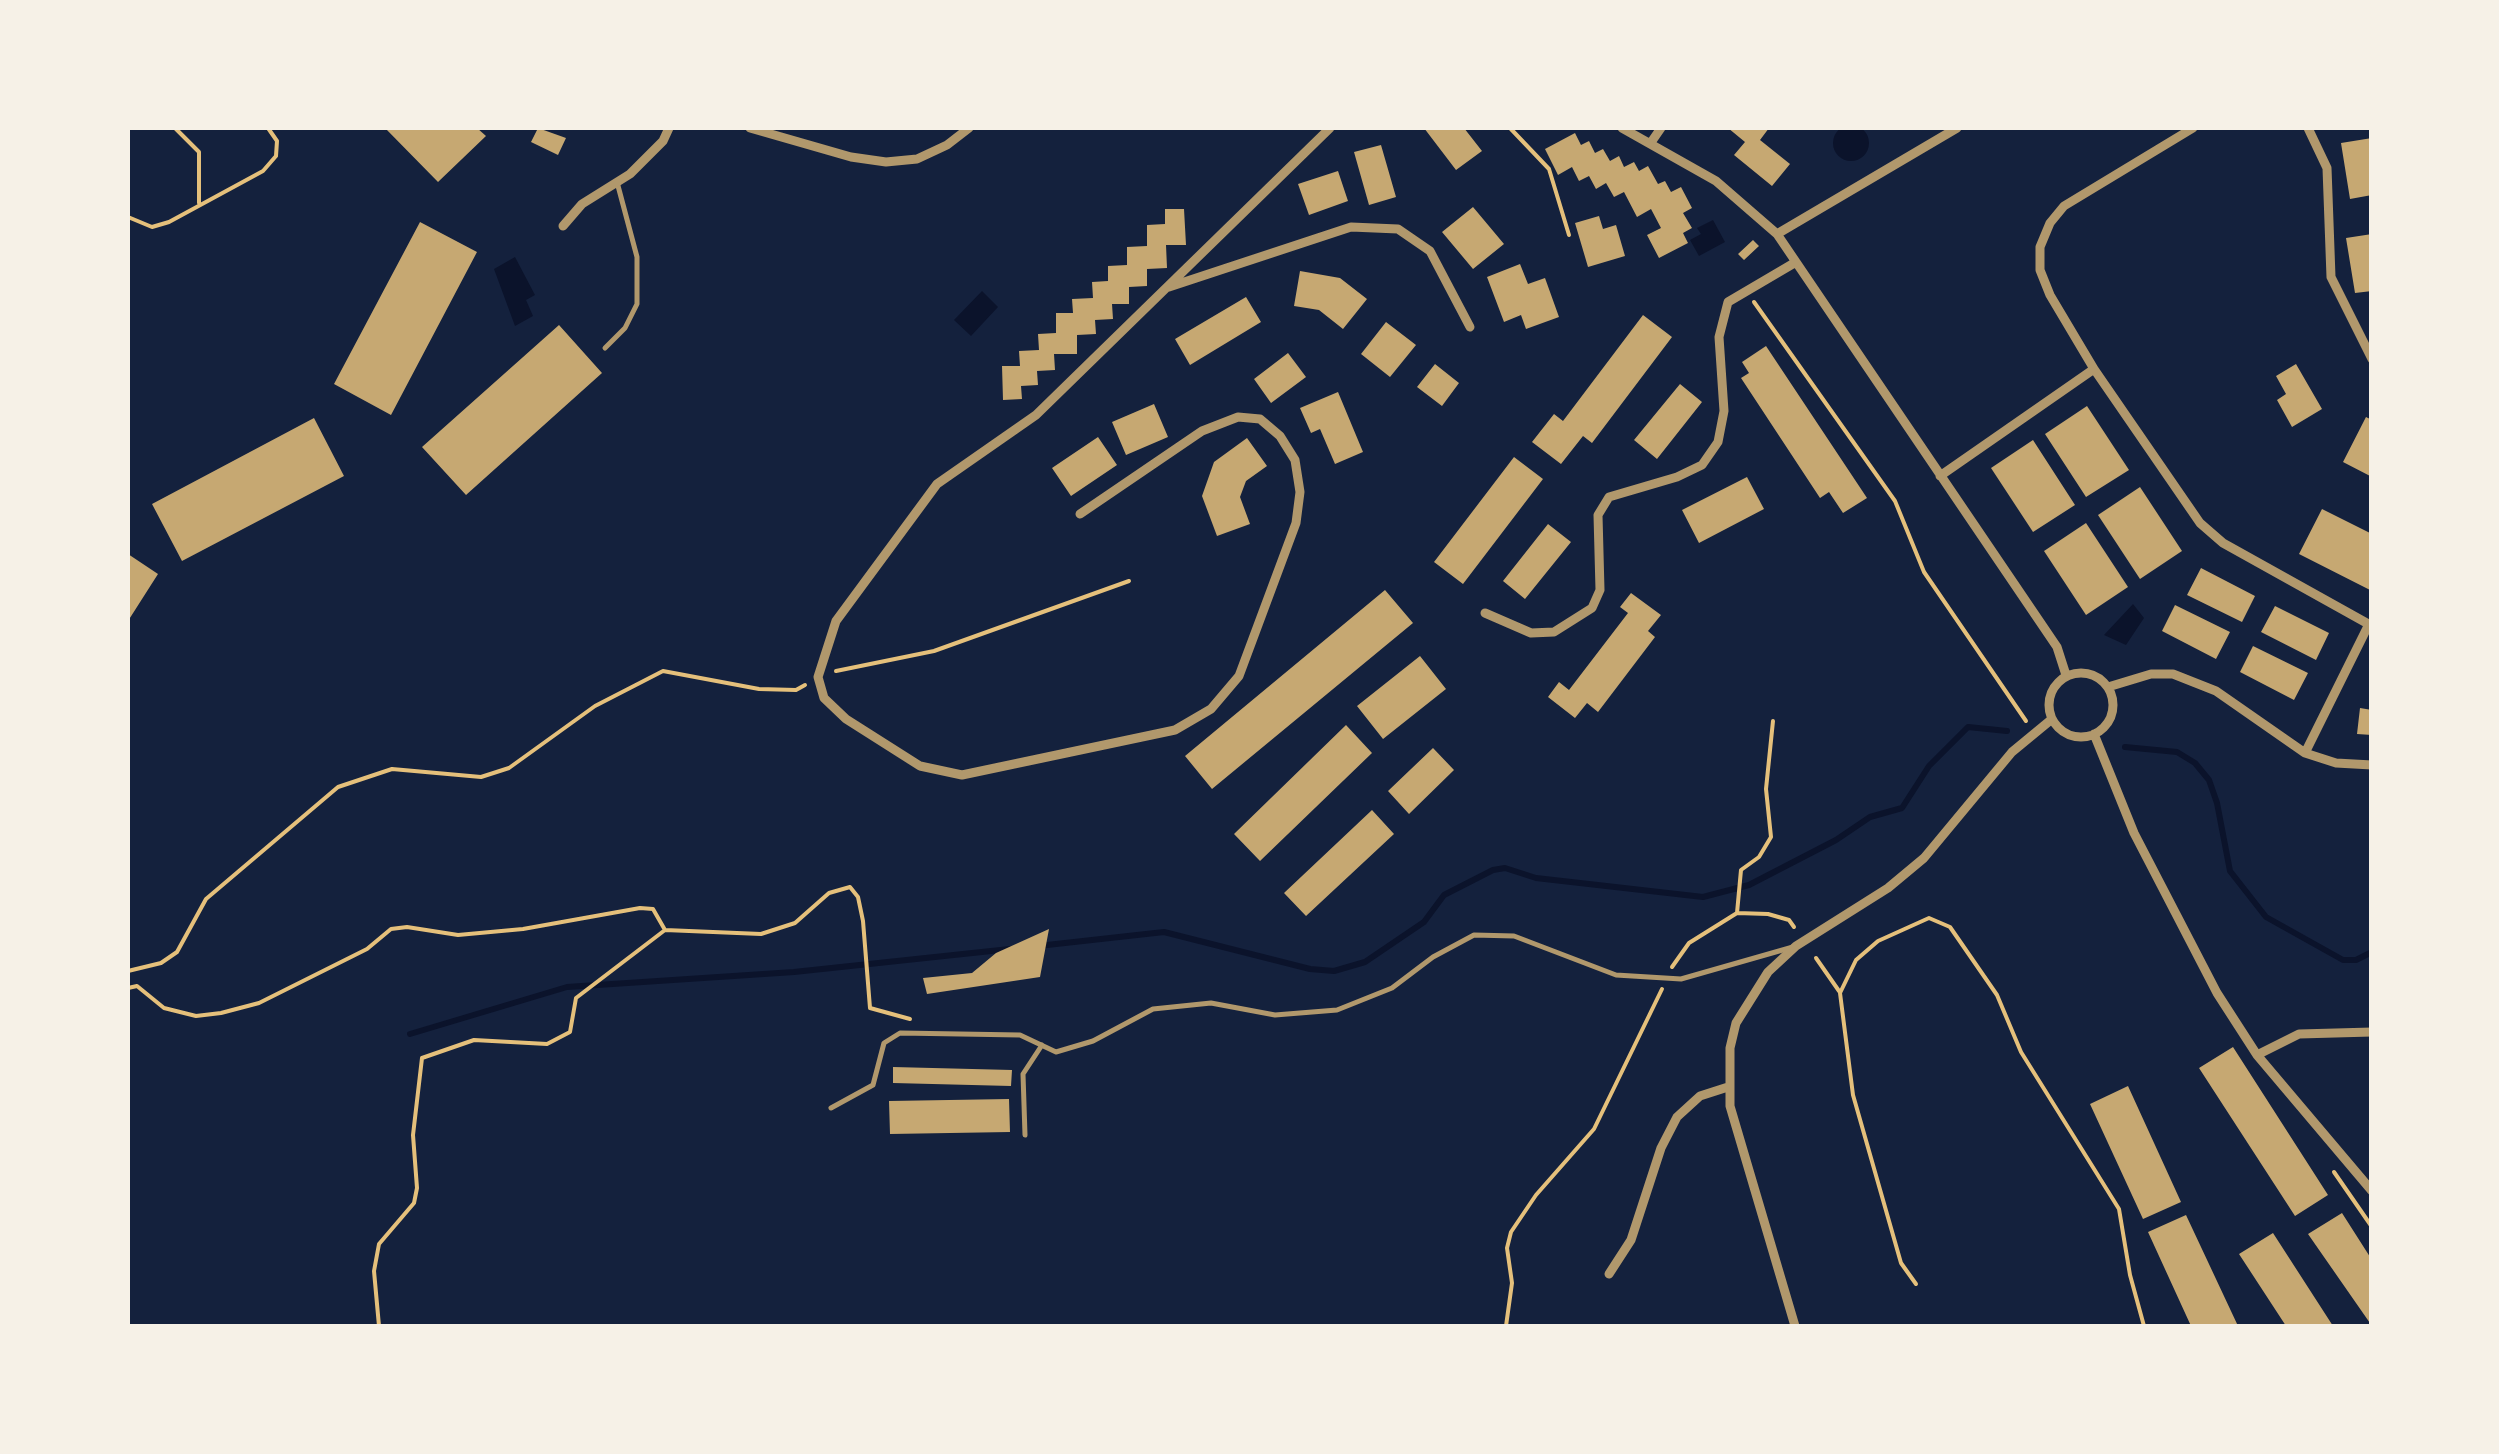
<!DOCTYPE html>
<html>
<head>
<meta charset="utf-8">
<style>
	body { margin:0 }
	#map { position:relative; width:2499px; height:1454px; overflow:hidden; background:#14213d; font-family:"DM Sans",sans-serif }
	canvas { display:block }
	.frame { position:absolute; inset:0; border:130px solid #f6f1e7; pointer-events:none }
</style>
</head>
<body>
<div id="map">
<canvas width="2499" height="1454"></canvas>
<div class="frame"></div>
</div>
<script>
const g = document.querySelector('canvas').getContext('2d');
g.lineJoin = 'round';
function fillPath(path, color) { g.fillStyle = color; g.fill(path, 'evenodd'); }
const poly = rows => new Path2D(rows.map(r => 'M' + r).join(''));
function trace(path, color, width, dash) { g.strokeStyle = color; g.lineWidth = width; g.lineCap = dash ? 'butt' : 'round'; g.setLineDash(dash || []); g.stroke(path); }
const water = poly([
	'1833 143a18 18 0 1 1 36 0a18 18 0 1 1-36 0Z',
	[1713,220,1725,242,1699,256,1690,240,1701,234,1697,228],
	[515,257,535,295,526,300,533,316,515,326,494,269],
	[982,291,998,307,971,336,954,320],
	[2133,604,2144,618,2126,645,2104,635]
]);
const stream = poly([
	[2125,747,2177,752,2195,763,2209,780,2217,803,2230,871,2266,917,2343,960,2356,960,2372,952],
	[1038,946,1164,932,1310,969,1334,971,1365,962,1424,922,1444,895,1493,870,1505,868,1536,878,1703,897,1749,885,1836,840,1870,817,1902,808,1929,766,1968,727,2007,731],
	[410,1034,567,987,794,972,1010,949]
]);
const building = poly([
	[385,128,477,128,486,136,438,182],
	[538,128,566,138,558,155,531,142],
	[1424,128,1464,128,1482,151,1456,170],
	[1728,128,1769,128,1760,140,1790,164,1772,186,1734,155,1745,142],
	[1575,133,1581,145,1589,141,1595,153,1603,149,1610,161,1619,156,1624,167,1634,162,1639,171,1648,166,1658,184,1665,181,1671,192,1681,187,1692,208,1683,213,1692,228,1683,233,1688,243,1659,258,1647,235,1661,228,1651,209,1637,217,1624,192,1614,197,1606,183,1596,189,1589,176,1579,181,1572,167,1558,175,1545,149],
	[2372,138,2372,195,2350,199,2341,143],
	[1381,145,1396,197,1369,205,1354,152],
	[1338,171,1348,201,1309,215,1298,184],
	[1473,207,1504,244,1473,269,1442,232],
	[1165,209,1184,209,1186,245,1166,245,1167,268,1147,269,1147,286,1129,287,1129,304,1112,304,1113,319,1095,320,1096,334,1077,335,1077,354,1054,354,1055,370,1037,371,1038,385,1021,386,1022,399,1003,400,1002,366,1020,366,1019,351,1039,350,1038,334,1056,333,1056,313,1073,313,1072,299,1093,298,1092,282,1108,281,1108,266,1127,265,1127,247,1147,246,1147,225,1165,224],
	[1599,216,1603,229,1616,225,1625,256,1588,267,1575,223],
	[420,222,477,252,391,415,334,384],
	[2372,234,2372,291,2355,293,2346,238],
	[1753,240,1759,246,1744,260,1738,254],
	[1520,264,1528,284,1545,278,1559,317,1526,329,1521,315,1504,322,1487,277],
	[1300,271,1340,278,1367,299,1343,329,1319,310,1294,306],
	[1246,297,1261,322,1190,365,1175,339],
	[1643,315,1672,337,1592,443,1583,436,1561,464,1532,442,1554,414,1563,421],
	[1386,322,1416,345,1390,377,1361,354],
	[559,325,602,373,466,495,422,447],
	[1766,346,1867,498,1843,513,1829,492,1820,498,1741,378,1749,373,1742,362],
	[1288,353,1306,377,1271,403,1254,379],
	[1435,364,1459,383,1442,406,1417,387],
	[2296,364,2322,409,2292,427,2277,400,2286,394,2276,376],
	[1680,384,1702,402,1657,459,1634,440],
	[1338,392,1363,452,1335,464,1320,429,1311,433,1300,408],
	[1154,404,1168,437,1126,455,1112,422],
	[2087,406,2129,470,2086,497,2045,434],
	[2366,417,2372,420,2372,477,2343,462],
	[314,418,344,476,182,561,152,504],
	[1098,437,1117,465,1071,496,1052,468],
	[1247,438,1267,466,1246,481,1240,497,1250,524,1217,536,1202,496,1214,462],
	[2033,440,2075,505,2033,532,1991,468],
	[1514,457,1543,479,1463,584,1434,562],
	[1747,477,1764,509,1699,543,1682,510],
	[2140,487,2182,551,2140,579,2098,515],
	[2322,509,2372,534,2372,591,2299,554],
	[2086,523,2128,587,2086,615,2044,551],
	[1548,524,1571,542,1525,599,1503,581],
	[128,554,158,574,128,621],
	[2201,568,2255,596,2242,622,2187,595],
	[1385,590,1413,623,1212,789,1185,756],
	[1631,593,1661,615,1648,631,1655,637,1598,712,1587,703,1575,718,1548,697,1559,682,1569,690,1628,613,1620,607],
	[2175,605,2230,632,2216,659,2162,631],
	[2275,606,2329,633,2316,660,2261,632],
	[2253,646,2308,673,2294,700,2240,672],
	[1420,656,1446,689,1383,739,1357,706],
	[2360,708,2372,710,2372,735,2357,734],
	[1346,725,1372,753,1260,861,1234,834],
	[1433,748,1454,770,1409,814,1388,791],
	[1372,810,1394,834,1306,916,1284,893],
	[1049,929,1040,977,927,994,923,978,972,973,996,953],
	[2233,1047,2328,1195,2295,1216,2199,1068],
	[893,1067,1012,1070,1011,1086,893,1083],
	[2128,1086,2181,1202,2143,1219,2090,1104],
	[1009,1099,1010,1132,890,1134,889,1101],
	[2342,1213,2372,1260,2372,1326,2308,1234],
	[2186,1215,2238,1326,2191,1326,2148,1232],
	[2273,1233,2333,1326,2286,1326,2239,1254]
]);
const path = poly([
	[175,128,199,152,199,203],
	[1510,128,1549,169,1569,235],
	[128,217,152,227,169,222,263,171,276,156,277,141,268,128],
	[1754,302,1895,501,1924,572,2026,721],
	[836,671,934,651,1129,581],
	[1737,913,1768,914,1789,920,1794,927],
	[1816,958,1839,991],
	[1672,967,1689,943,1737,913,1741,870,1759,857,1771,837,1766,789,1773,721],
	[128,971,161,963,177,952,206,899,338,787,392,769,481,777,509,768,595,706,663,671,759,689,796,690,805,685],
	[128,988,137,986,164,1008,196,1016,221,1013,259,1003,367,949,391,929,407,927,458,935,523,929,640,908,653,909,665,930],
	[2334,1172,2372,1227],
	[1916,1284,1901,1263,1853,1095,1840,993,1856,960,1878,941,1929,918,1950,927,1997,995,2021,1052,2119,1209,2130,1275,2144,1326],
	[379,1326,374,1271,379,1244,414,1203,417,1188,413,1135,422,1058,474,1040,547,1044,570,1032,576,998,665,930,761,934,795,923,829,893,850,887,858,897,863,921,870,1008,910,1019],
	[1506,1326,1512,1283,1507,1248,1511,1232,1536,1195,1594,1129,1662,989]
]);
const service = poly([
	[605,348,625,328,637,304,637,257,617,182],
	[831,1108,873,1085,884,1043,900,1033,1020,1035,1056,1052,1093,1041,1153,1009,1211,1003,1275,1015,1337,1010,1392,988,1433,957,1474,935,1514,936,1616,975,1681,979,1793,947],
	[1025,1135,1023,1074,1042,1045]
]);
const minor = poly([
	[750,128,851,157,886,162,917,159,947,145,969,128],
	[1622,128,1716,181,1777,234,2057,647,2066,675],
	[2193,128,2064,206,2050,223,2040,247,2040,270,2050,295,2094,369,2200,523,2223,543,2372,626],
	[2308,128,2327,168,2331,277,2372,359],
	[1652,141,1661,128],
	[563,226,582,204,630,174,663,141,669,128],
	[1777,234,1957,128],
	[1169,287,1351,227,1398,229,1430,251,1470,327],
	[1940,476,2094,369],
	[1080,514,1202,431,1238,417,1260,419,1280,436,1295,460,1300,492,1296,523,1239,676,1211,709,1175,730,962,775,920,766,846,719,824,698,818,677,836,621,937,484,1036,415,1330,128],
	[1485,613,1531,633,1554,632,1592,608,1600,590,1598,515,1609,497,1677,477,1702,465,1718,442,1724,411,1719,337,1728,302,1796,262],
	'2049 705a32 32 0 1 1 64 0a32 32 0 1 1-64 0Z',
	[2108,687,2151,674,2173,674,2216,691,2305,753,2336,763,2372,765],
	[2094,734,2134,833,2217,993,2257,1055,2372,1191],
	[2305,753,2368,626],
	[2257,1055,2299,1034,2372,1032],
	[1609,1274,1631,1240,1661,1148,1677,1117,1700,1096,1728,1087],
	[1795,1326,1730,1106,1730,1048,1736,1023,1768,972,1796,946,1888,888,1924,858,2012,752,2052,719]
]);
fillPath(water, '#0b132b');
trace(stream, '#0b132b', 6);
fillPath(building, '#c6a872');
trace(path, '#e5c07b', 4);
trace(service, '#b1986c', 5);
trace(minor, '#b1986c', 9);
</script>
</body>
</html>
